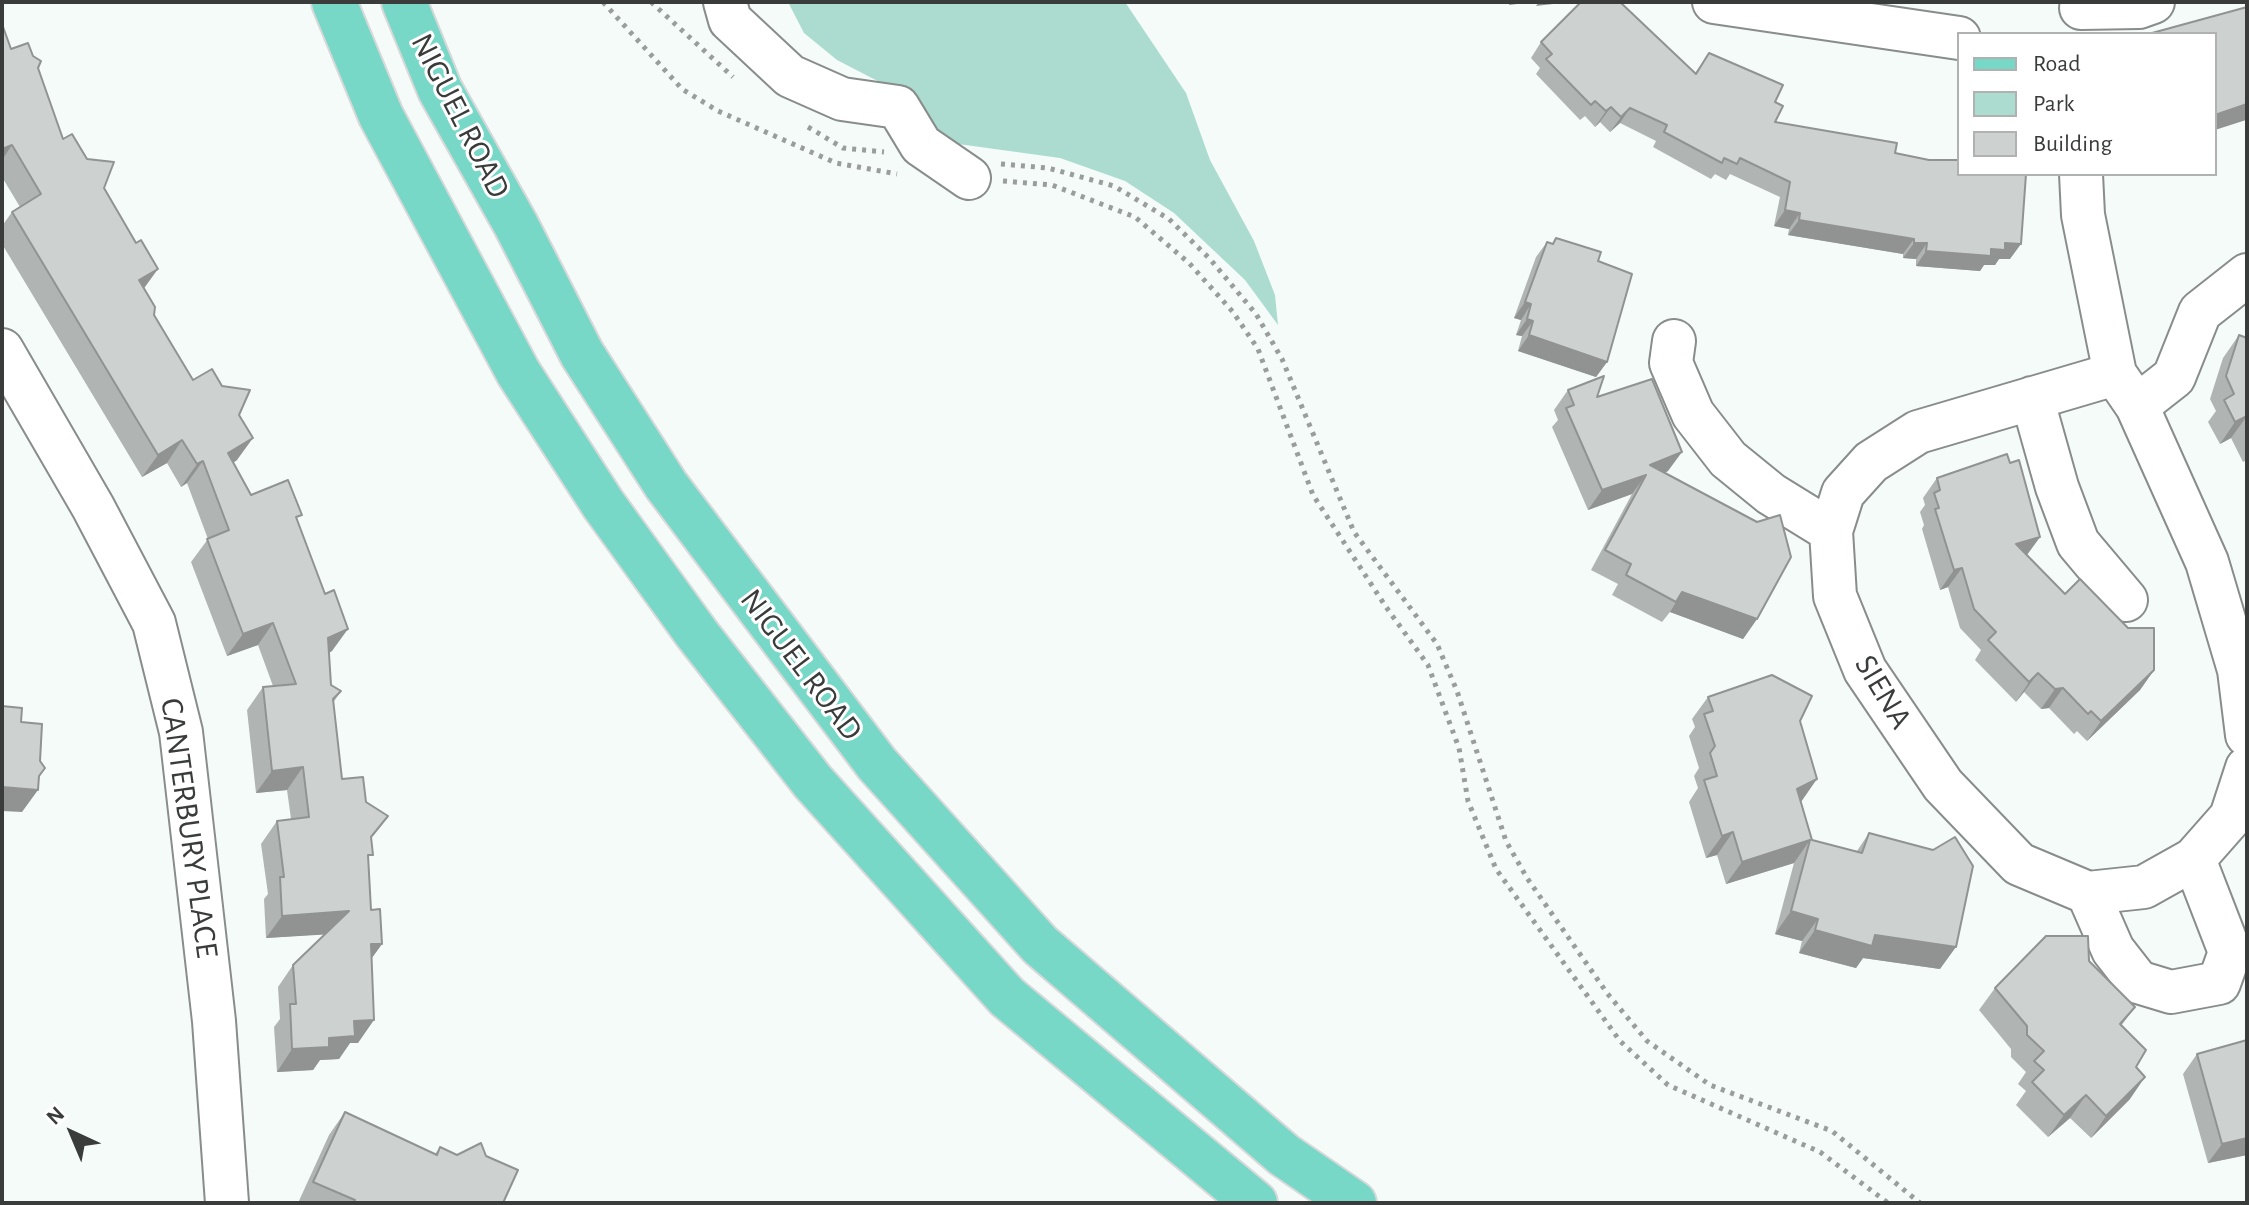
<!DOCTYPE html>
<html>
<head>
<meta charset="utf-8">
<style>
	body { margin:0 }
	#map { position:relative; width:2249px; height:1205px; overflow:hidden; background:#f5fbf9; font-family:"Alegreya Sans",sans-serif }
	canvas { display:block }
	.frame { position:absolute; inset:0; border:4px solid #3a3c3b; pointer-events:none }
	.legend { position:absolute; left:1957px; top:32px; width:260px; height:144px; box-sizing:border-box; background:#fff; border:2px solid #b0b1b1; margin:0; padding:10px 14px; list-style:none; font-size:24px; color:#3a3c3b }
	.legend li { display:flex; align-items:center; gap:16px; height:40px }
	.legend b { width:40px; border:2px solid #b0b1b1 }
	.north { position:absolute; left:32px; top:1093px; width:80px; height:80px; -webkit-text-stroke:6px #fff; paint-order:stroke; rotate:316deg; font-size:22px; font-weight:700; line-height:32px; text-align:center; color:#3a3c3b }
	.north::after { content:''; display:block; margin:auto; width:28px; height:36px; background:#3a3c3b; clip-path:polygon(50% 0,100% 100%,50% 72%,0 100%) }
</style>
</head>
<body>
<div id="map">
<canvas width="2249" height="1205"></canvas>
<div class="frame"></div>
<ul class="legend">
<li><b style="height:10px;background:#78d8c8"></b>Road</li>
<li><b style="height:22px;background:#acdcd0"></b>Park</li>
<li><b style="height:22px;background:#cdd2d1"></b>Building</li>
</ul>
<div class="north">N</div>
</div>
<script>
const g = document.querySelector('canvas').getContext('2d');
g.lineJoin = 'round';
function fillPath(path, color) { g.fillStyle = color; g.fill(path, 'evenodd'); }
const poly = rows => new Path2D(rows.map(r => 'M' + r).join(''));
function trace(path, color, width, dash) { g.strokeStyle = color; g.lineWidth = width; g.lineCap = dash ? 'butt' : 'round'; g.setLineDash(dash || []); g.stroke(path); }
function drawText(font, color, halo, rows, align = 'center') {
  g.font = font + ' "Alegreya Sans",sans-serif'; g.lineWidth = 6; g.setLineDash([]); g.textBaseline = 'middle'; g.strokeStyle = halo; g.fillStyle = color; for (const [text, x, y, turn = 0] of rows) {
    g.save(); g.translate(x, y); g.rotate((+turn || 0) * Math.PI / 180); g.textAlign = isNaN(turn) ? turn : align; if (halo) g.strokeText(text, 0, 0); g.fillText(text, 0, 0); g.restore();
  }
}
const green = poly([
	[788,2,1125,2,1186,93,1210,160,1254,241,1275,295,1278,325,1245,280,1174,213,1125,181,1060,158,951,143,933,125,922,104,837,60,804,33]
]);
const path = poly([
	[603,2,682,89,718,111,836,163,897,174],
	[651,2,733,77],
	[808,127,843,148,884,152],
	[1001,164,1048,168,1114,186,1169,219,1210,259,1256,314,1282,359,1354,532,1437,644,1457,691,1506,841,1527,878,1607,993,1647,1041,1710,1085,1832,1131,1920,1203],
	[1003,181,1052,185,1135,217,1189,263,1233,312,1258,349,1313,495,1386,607,1428,665,1459,748,1468,801,1496,869,1620,1041,1668,1085,1820,1152,1888,1203]
]);
const minor = poly([
	[725,2,730,20,790,76,842,99,898,107,921,145,969,178],
	[1714,2,1959,38],
	[2081,8,2139,7,2153,2],
	[2081,174,2083,215,2115,374],
	[1674,341,1671,363,1693,414,1728,459,1771,494,1831,531],
	[2,350,93,507,154,623,181,732,214,1021,227,1203],
	[2032,398,2057,487,2078,543,2126,600],
	[2137,406,2174,377,2200,312,2247,275],
	[2247,735,2239,670,2207,562,2137,406,2115,374,1918,432,1871,462,1843,493,1831,531,1835,596,1865,670,1943,785,2019,864,2088,893,2144,887,2194,859,2231,817,2247,768],
	[2088,893,2113,950,2138,982,2171,992,2219,983,2230,952,2194,859]
]);
const major = poly([
	[334,2,381,116,518,372,603,504,697,634,813,782,1007,997,1255,1203],
	[404,2,440,90,516,225,582,354,666,485,877,764,1040,945,1284,1155,1354,1203]
]);
const wall = poly([
	[2,24,11,49,38,68,63,139,104,188,154,315,193,380,239,415,237,460,233,463,251,495,298,521,332,651,329,653,331,685,341,691,333,703,342,779,371,840,368,861,371,910,382,944,371,959,358,1043,350,1043,339,1059,320,1060,313,1070,277,1072,274,1027,280,1019,278,987,293,965,325,934,266,938,264,899,268,894,261,844,277,821,291,819,287,790,256,793,247,710,263,687,273,686,258,645,227,656,191,562,208,539,187,483,181,487,167,463,142,477,2,244,2,226,12,212,20,207,2,177],
	[1541,42,1695,73,1709,53,1775,102,1775,122,1895,153,2010,259,1999,259,1995,265,1984,265,1980,271,1916,266,1916,259,1903,258,1903,254,1788,235,1789,229,1774,226,1780,197,1730,174,1726,180,1715,174,1711,179,1653,147,1656,141,1620,123,1610,132,1600,122,1595,127,1585,116,1580,120,1536,74,1540,68,1531,58],
	[1556,238,1598,261,1607,362,1596,377,1518,351,1522,336,1516,335,1521,320,1514,318,1536,257,1547,242,1552,244],
	[2239,335,2247,338,2247,460,2243,462,2231,438,2220,444,2208,422,2216,411,2210,399,2223,358],
	[1568,390,1597,397,1668,471,1665,473,1757,619,1743,639,1670,612,1662,622,1612,595,1618,584,1591,570,1632,494,1588,510,1552,427,1558,420,1554,410],
	[2010,463,2040,537,2027,555,2065,594,2154,670,2140,690,2087,741,2077,731,2074,734,2049,708,2041,709,2024,692,2016,702,1975,660,1981,650,1960,628,1948,587,1940,590,1922,529,1924,525,1920,512,1925,505,1923,498,1937,478],
	[1708,697,1800,721,1801,802,1812,840,1857,851,1869,833,1940,969,1863,958,1856,968,1799,953,1802,941,1775,934,1794,863,1726,884,1717,855,1706,858,1689,802,1698,788,1694,776,1699,768,1689,736,1695,727,1692,719],
	[2089,961,2135,1007,2121,1026,2136,1067,2130,1099,2091,1138,2070,1118,2048,1137,2016,1105,2026,1091,2018,1084,2026,1072,2011,1057,2011,1049,1979,1010,1995,988],
	[2247,1040,2247,1155,2208,1163,2183,1074,2197,1054],
	[345,1112,435,1154,440,1147,503,1203,298,1203,329,1135]
]);
const shadedWall = poly([
	[1510,2,1534,2,1509,5],
	[1539,2,1570,2,1536,6],
	[2247,104,2246,120,2215,130,2215,115],
	[1611,107,1600,122,1595,127,1606,111],
	[1630,108,1620,123,1610,132,1621,117],
	[12,145,2,160,2,149],
	[1785,210,1800,213,1789,229,1774,226],
	[1799,220,1914,239,1903,254,1788,235],
	[1914,243,1927,243,1916,259,1903,258],
	[2005,243,2021,244,2010,259,1999,259,1995,265,1984,265,1980,271,1916,266,1926,251,1991,249],
	[158,269,142,291,139,280],
	[1525,302,1531,304,1521,320,1514,318],
	[1527,319,1533,321,1522,336,1516,335],
	[1529,335,1607,362,1596,377,1518,351],
	[2247,416,2231,438,2220,444,2235,422],
	[253,438,237,460,212,476,228,453],
	[182,440,167,463,142,477,158,455],
	[1682,452,1668,471,1641,483,1646,475,1632,494,1588,510,1602,490,1650,465],
	[203,461,187,483,181,487,197,464],
	[2040,537,2026,556,2016,544],
	[1962,568,1948,587,1940,590,1954,570],
	[1682,592,1757,619,1743,639,1670,612],
	[273,623,258,645,227,656,243,634],
	[348,629,332,651,312,661,328,638],
	[2154,670,2140,690,2087,741,2101,721],
	[2038,673,2024,692,2016,702,2029,682],
	[2063,688,2049,708,2041,709,2055,689],
	[303,767,287,790,256,793,272,771],
	[45,768,31,789,38,790,22,812,2,811,2,787,39,776],
	[1817,779,1801,802,1797,789],
	[1733,832,1717,855,1706,858,1722,836],
	[1810,840,1794,863,1726,884,1742,862],
	[349,911,333,934,266,938,282,916],
	[1791,911,1818,919,1802,941,1775,934],
	[1815,930,1875,935,1956,947,1940,969,1863,958,1856,968,1799,953],
	[371,944,382,944,366,966],
	[374,1020,358,1043,350,1043,339,1059,320,1060,313,1070,277,1072,292,1049,329,1038,354,1021],
	[2145,1077,2130,1099,2091,1138,2106,1116],
	[2086,1095,2070,1118,2048,1137,2064,1115],
	[2247,1138,2247,1155,2208,1163,2222,1144]
]);
const building = poly([
	[1581,2,1620,2,1696,74,1709,53,1783,85,1775,102,1783,106,1775,122,1897,143,1895,153,1929,160,1959,160,1959,174,2026,174,2021,244,2005,243,2005,250,1991,249,1991,256,1926,251,1927,243,1914,243,1914,239,1799,220,1800,213,1785,210,1790,182,1740,158,1737,164,1724,158,1722,163,1664,132,1667,125,1630,108,1621,117,1611,107,1606,111,1595,101,1591,105,1546,59,1552,54,1541,42,1581,2],
	[2247,7,2247,104,2215,115,2215,34,2152,34,2152,33,2247,7],
	[2,24,11,49,28,43,33,56,41,61,38,68,63,139,72,134,87,159,114,162,104,188,136,243,141,240,158,269,139,280,155,307,154,315,193,380,212,369,222,386,250,390,239,415,253,438,228,453,251,495,288,480,302,515,296,517,325,594,334,590,348,629,328,638,331,685,341,691,333,699,342,779,363,777,366,802,388,816,371,837,373,855,368,855,371,910,380,909,382,944,371,944,374,1020,354,1021,355,1036,329,1038,329,1047,292,1049,290,1004,296,1004,293,965,349,911,282,916,280,877,284,877,277,821,309,817,303,767,272,771,263,687,296,684,273,623,243,634,207,539,229,530,203,461,197,464,182,440,158,455,12,212,41,194,12,145,2,149,2,24],
	[1556,238,1601,252,1598,261,1632,274,1607,362,1529,335,1533,321,1527,319,1531,304,1525,302,1547,242,1553,244,1556,238],
	[2239,335,2247,338,2247,416,2235,422,2224,400,2234,394,2226,376,2239,335],
	[1604,376,1597,397,1652,379,1682,452,1650,465,1757,522,1780,515,1791,557,1757,619,1682,592,1676,602,1626,575,1631,564,1605,550,1646,475,1602,490,1566,408,1574,405,1568,390,1604,376],
	[2007,454,2010,463,2019,460,2040,537,2016,544,2065,594,2080,579,2128,628,2154,628,2154,670,2101,721,2091,711,2088,714,2063,688,2055,689,2038,673,2029,682,1988,640,1996,632,1974,609,1962,568,1954,570,1935,509,1939,508,1934,493,1940,490,1937,478,2007,454],
	[1772,675,1812,696,1800,721,1817,779,1797,789,1812,840,1862,853,1869,833,1933,850,1955,837,1973,866,1956,947,1875,935,1872,946,1815,930,1818,919,1791,911,1810,840,1742,862,1733,832,1722,836,1704,780,1717,776,1710,753,1715,746,1704,714,1713,711,1708,697,1772,675],
	[2,706,22,708,21,722,42,724,40,761,45,768,39,776,38,790,2,787,2,706],
	[2046,936,2088,936,2089,961,2135,1007,2120,1024,2146,1050,2136,1067,2145,1077,2106,1116,2086,1095,2064,1115,2032,1082,2044,1070,2034,1061,2044,1051,2027,1035,2027,1026,1995,988,2046,936],
	[2247,1040,2247,1138,2222,1144,2197,1054,2247,1040],
	[345,1112,437,1155,440,1147,457,1155,481,1143,486,1156,518,1170,503,1203,354,1203,355,1200,313,1182,345,1112]
]);
const streetNames = [
	["NIGUEL ROAD",460,116,63],
	["NIGUEL ROAD",801,665,53],
	["SIENA",1883,692,59],
	["CANTERBURY PLACE",189,828,82]
];
fillPath(green, '#acdcd0');
trace(minor, '#888d8b', 46);
trace(major, '#d8d8d8', 48);
trace(path, '#999d9b', 5, [4, 6]);
trace(minor, '#fff', 42);
trace(major, '#78d8c8', 44);
fillPath(wall, '#b0b5b4');
fillPath(shadedWall, '#909392');
fillPath(building, '#cdd2d1');
trace(building, '#909392', 2);
drawText('32px', '#3a3c3b', '#fff', streetNames);
</script>
</body>
</html>
